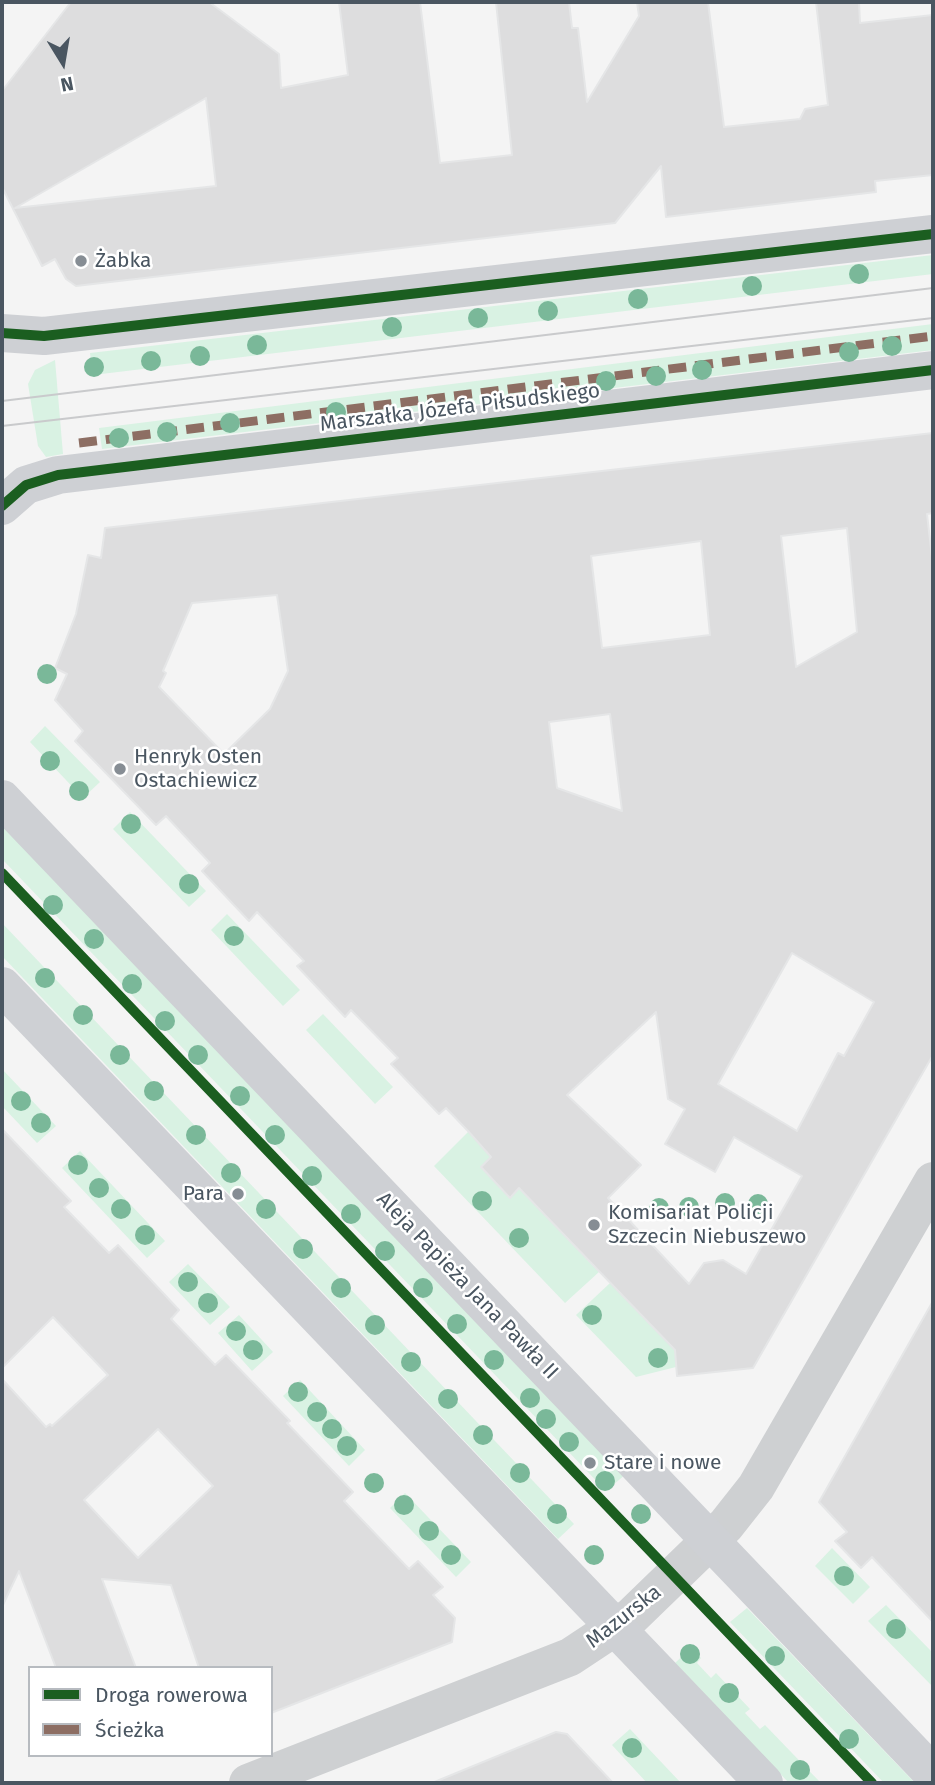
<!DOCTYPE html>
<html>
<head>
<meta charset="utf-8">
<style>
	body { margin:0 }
	#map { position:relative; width:935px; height:1785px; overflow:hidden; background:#f4f4f4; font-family:"Fira Sans",sans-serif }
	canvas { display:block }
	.frame { position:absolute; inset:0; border:4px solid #4a5661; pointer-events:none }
	.legend { position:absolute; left:28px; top:1666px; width:245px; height:91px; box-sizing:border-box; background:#fff; border:2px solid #b7bbc0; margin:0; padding:9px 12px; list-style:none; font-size:21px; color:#4a5661 }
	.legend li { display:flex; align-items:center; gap:14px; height:35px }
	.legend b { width:35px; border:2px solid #b7bbc0 }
	.north { position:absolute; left:28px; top:28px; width:70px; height:70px; -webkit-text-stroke:5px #fff; paint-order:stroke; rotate:169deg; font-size:19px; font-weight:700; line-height:28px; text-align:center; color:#4a5661 }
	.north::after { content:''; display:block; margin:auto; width:24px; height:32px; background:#4a5661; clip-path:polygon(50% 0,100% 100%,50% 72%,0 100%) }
</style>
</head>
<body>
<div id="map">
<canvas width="935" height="1785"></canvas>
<div class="frame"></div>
<ul class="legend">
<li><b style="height:9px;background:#1b5e20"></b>Droga rowerowa</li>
<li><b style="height:9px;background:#8d6e63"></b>Ścieżka</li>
</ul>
<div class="north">N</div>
</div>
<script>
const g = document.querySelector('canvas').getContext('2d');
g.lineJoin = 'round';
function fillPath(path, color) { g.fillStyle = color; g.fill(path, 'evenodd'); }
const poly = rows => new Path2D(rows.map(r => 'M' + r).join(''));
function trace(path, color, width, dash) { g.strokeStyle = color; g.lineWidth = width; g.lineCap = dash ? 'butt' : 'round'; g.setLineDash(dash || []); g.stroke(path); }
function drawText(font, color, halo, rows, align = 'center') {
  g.font = font + ' "Fira Sans",sans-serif'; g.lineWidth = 5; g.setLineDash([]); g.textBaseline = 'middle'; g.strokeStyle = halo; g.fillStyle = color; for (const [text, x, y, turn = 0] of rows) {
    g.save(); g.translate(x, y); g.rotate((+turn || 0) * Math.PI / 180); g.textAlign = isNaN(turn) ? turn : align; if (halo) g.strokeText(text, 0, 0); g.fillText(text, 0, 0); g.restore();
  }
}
const green = poly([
	[933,255,933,274,93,375,90,353],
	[933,324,933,350,102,449,99,428],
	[55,360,63,454,46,457,38,446,28,384,35,370],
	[45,726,100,782,83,798,30,742],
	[130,812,206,891,189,907,113,829],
	[2,825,626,1474,606,1491,2,859],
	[227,914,300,990,283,1006,211,930],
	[2,923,574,1524,558,1539,2,956],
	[323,1014,393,1087,375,1104,306,1030],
	[2,1069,56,1126,37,1143,2,1106],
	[469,1131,491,1157,510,1197,519,1188,599,1272,565,1303,434,1166],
	[80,1151,165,1241,147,1258,62,1168],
	[188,1264,230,1307,210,1325,169,1282],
	[610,1283,677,1352,676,1367,636,1377,576,1315],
	[239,1315,273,1352,252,1371,218,1333],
	[300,1380,365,1450,349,1466,283,1396],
	[405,1493,471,1562,456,1577,390,1508],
	[832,1548,870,1587,853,1604,815,1566],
	[886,1605,933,1653,933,1687,868,1621],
	[747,1608,915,1783,884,1783,730,1622],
	[691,1648,701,1658,697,1663,711,1678,716,1673,750,1709,745,1713,760,1729,765,1725,819,1781,789,1783,675,1663],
	[630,1729,681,1783,647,1783,612,1745]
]);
const building = poly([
	[71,2,209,2,279,54,281,88,348,75,339,2,420,2,440,163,512,155,496,2,569,2,572,28,578,28,587,102,639,16,637,2,708,2,724,127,800,119,805,109,828,105,816,2,859,2,860,23,933,15,933,175,875,181,876,192,666,217,661,166,615,223,76,286,66,279,55,259,42,266,2,187,2,91,71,2],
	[206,98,216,186,15,208,206,98],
	[933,433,933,513,927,514,933,566,933,1055,753,1368,677,1376,675,1350,519,1188,510,1198,481,1167,491,1157,468,1131,446,1108,439,1114,391,1064,398,1058,351,1010,345,1017,297,966,304,961,257,912,249,921,202,871,210,863,166,816,156,825,75,741,83,731,55,700,67,674,55,668,76,614,88,555,101,558,105,528,933,433],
	[847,528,857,632,796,667,781,536,847,528],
	[701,541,710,635,602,648,591,556,701,541],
	[277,595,288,671,270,709,224,754,159,687,166,673,163,671,192,603,277,595],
	[610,714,622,811,557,788,549,722,610,714],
	[792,953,874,1002,844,1056,838,1053,797,1131,718,1084,792,953],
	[656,1012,668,1099,685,1109,665,1144,715,1172,734,1137,802,1176,746,1274,723,1260,704,1263,689,1284,608,1198,641,1165,567,1095,656,1012],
	[2,1129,71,1201,64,1207,109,1253,118,1245,179,1310,171,1319,215,1365,226,1355,290,1421,287,1423,353,1492,344,1501,409,1569,418,1561,443,1587,433,1595,455,1618,452,1642,271,1713,271,1668,199,1668,171,1585,102,1579,136,1668,56,1668,19,1571,2,1607,2,1379,46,1427,50,1424,52,1426,108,1375,53,1317,2,1368,2,1129],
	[158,1429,213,1486,138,1558,84,1500,158,1429],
	[933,1301,933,1622,872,1557,861,1568,835,1541,847,1532,819,1502,933,1301],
	[556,1732,567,1734,613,1783,432,1783,556,1732]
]);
const street = poly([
	[248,1783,570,1657,632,1616,726,1525,756,1487,933,1181]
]);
const secondary = poly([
	[2,333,44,336,933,234],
	[2,506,26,485,58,475,933,370],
	[2,799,933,1774],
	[2,986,764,1783]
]);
const tram = poly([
	[2,401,933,288],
	[2,426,933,318]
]);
const quiet = poly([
	[79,443,933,336]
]);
const cycleway = poly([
	[2,333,44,336,933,234],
	[2,506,26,485,58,475,933,370],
	[2,873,872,1783]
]);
const trees = [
	[859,274],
	[752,286],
	[638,299],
	[548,311],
	[478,318],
	[392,327],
	[257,345],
	[892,346],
	[849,352],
	[200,356],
	[151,361],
	[94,367],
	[702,370],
	[656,376],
	[606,381],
	[336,412],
	[230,423],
	[167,432],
	[119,438],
	[47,674],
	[50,761],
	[79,791],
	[131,824],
	[189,884],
	[53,905],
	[234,936],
	[94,939],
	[45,978],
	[132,984],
	[83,1015],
	[165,1021],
	[120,1055],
	[198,1055],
	[154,1091],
	[240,1096],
	[21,1101],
	[41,1123],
	[196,1135],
	[275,1135],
	[78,1165],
	[231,1173],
	[312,1176],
	[99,1188],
	[482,1201],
	[725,1203],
	[758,1204],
	[689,1207],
	[659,1208],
	[121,1209],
	[266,1209],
	[351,1214],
	[145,1235],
	[519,1238],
	[303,1249],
	[385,1251],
	[188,1282],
	[341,1288],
	[423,1288],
	[208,1303],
	[592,1315],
	[457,1324],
	[375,1325],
	[236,1331],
	[253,1350],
	[658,1358],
	[494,1360],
	[411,1362],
	[298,1392],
	[530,1398],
	[448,1399],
	[317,1412],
	[546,1419],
	[332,1429],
	[483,1435],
	[569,1442],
	[347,1446],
	[520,1473],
	[605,1481],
	[374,1483],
	[404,1505],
	[557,1514],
	[641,1514],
	[429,1531],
	[451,1555],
	[594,1555],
	[844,1576],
	[896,1629],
	[690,1654],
	[775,1656],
	[729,1693],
	[849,1739],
	[632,1748],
	[800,1770]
];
const markers = [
	[81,261,7,"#868d94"],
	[120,769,7,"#868d94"],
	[238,1194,7,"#868d94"],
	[594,1225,7,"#868d94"],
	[590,1463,7,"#868d94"]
];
const poiNames = [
	["Żabka",95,261],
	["Henryk Osten",134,757],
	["Ostachiewicz",134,781],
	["Para",224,1194,"right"],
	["Komisariat Policji",608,1213],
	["Szczecin Niebuszewo",608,1237],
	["Stare i nowe",604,1463]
];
const streetNames = [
	["Marszałka Józefa Piłsudskiego",460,408,-7],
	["Aleja Papieża Jana Pawła II",467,1286,46],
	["Mazurska",624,1617,-38]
];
fillPath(green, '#d9f2e3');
fillPath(building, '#ddddde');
trace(building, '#e5e6e7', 2);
trace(street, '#ced0d2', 38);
trace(secondary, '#ced0d4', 38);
trace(tram, '#c9cacc', 2);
trace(quiet, '#8d6e63', 9, [18, 9]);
trace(cycleway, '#1b5e20', 10);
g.fillStyle = '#7ab899';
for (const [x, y] of trees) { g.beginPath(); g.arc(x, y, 10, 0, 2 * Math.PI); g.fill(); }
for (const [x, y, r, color] of markers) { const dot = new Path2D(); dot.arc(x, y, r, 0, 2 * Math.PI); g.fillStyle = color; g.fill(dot); trace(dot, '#fff', 2.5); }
drawText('21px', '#4a5661', '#fff', poiNames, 'left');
drawText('21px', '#4a5661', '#fff', streetNames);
</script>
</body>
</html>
